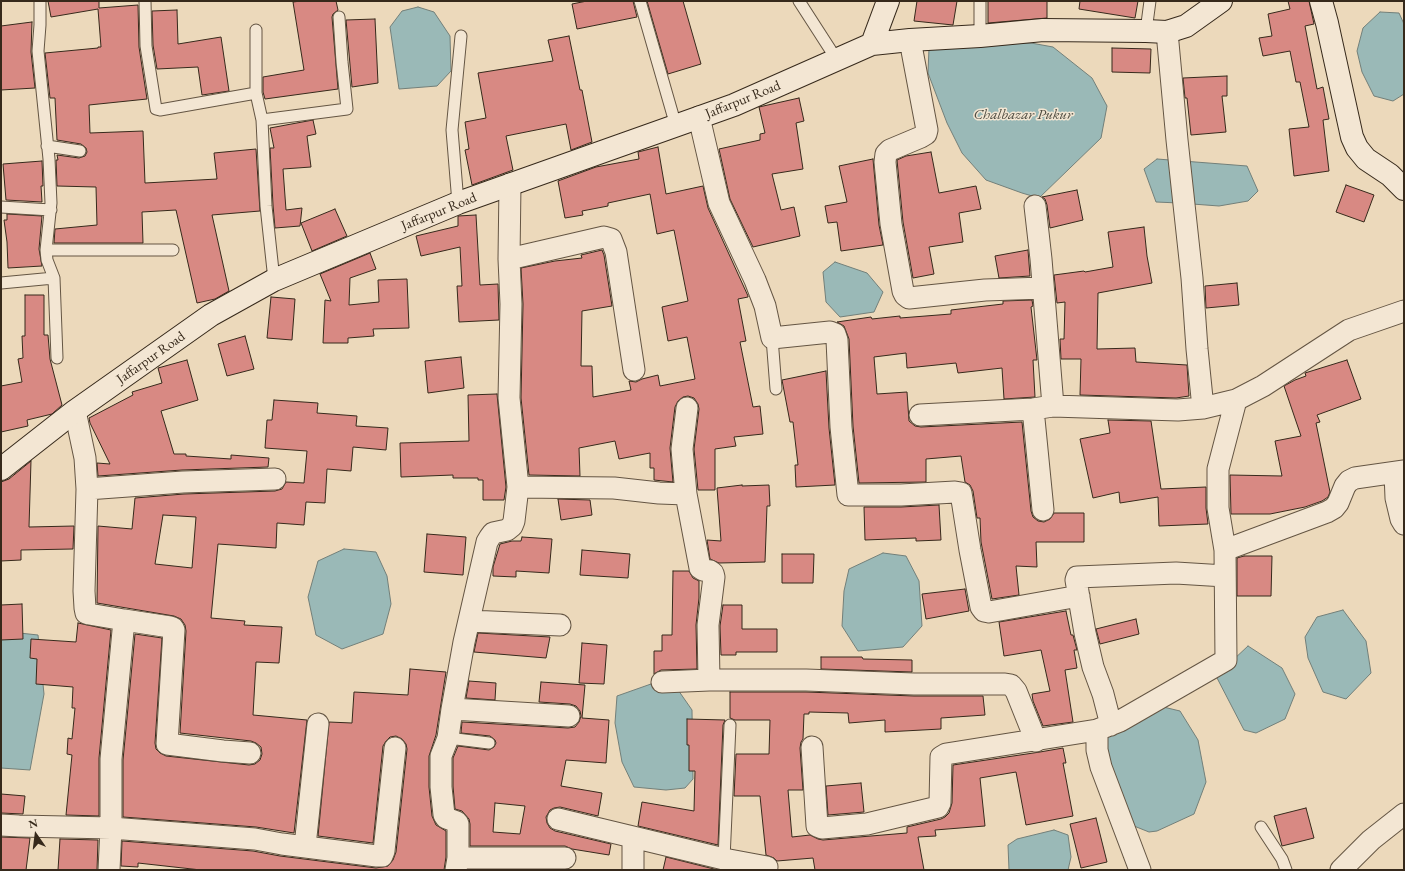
<!DOCTYPE html>
<html>
<head>
<meta charset="utf-8">
<style>
	body { margin:0 }
	#map { position:relative; width:1405px; height:871px; overflow:hidden; background:#ecd9bb; font-family:"EB Garamond",serif }
	canvas { display:block }
	.frame { position:absolute; inset:0; border:2px solid #36291b; pointer-events:none }
	.north { position:absolute; left:16px; top:815px; width:40px; height:40px; -webkit-text-stroke:3px #f3e6d3; paint-order:stroke; rotate:346deg; font-size:11px; font-weight:700; line-height:16px; text-align:center; color:#36291b }
	.north::after { content:''; display:block; margin:auto; width:14px; height:18px; background:#36291b; clip-path:polygon(50% 0,100% 100%,50% 72%,0 100%) }
</style>
</head>
<body>
<div id="map">
<canvas width="1405" height="871"></canvas>
<div class="frame"></div>
<div class="north">N</div>
</div>
<script>
const g = document.querySelector('canvas').getContext('2d');
g.lineJoin = 'round';
function fillPath(path, color) { g.fillStyle = color; g.fill(path, 'evenodd'); }
const poly = rows => new Path2D(rows.map(r => 'M' + r).join(''));
function trace(path, color, width, dash) { g.strokeStyle = color; g.lineWidth = width; g.lineCap = dash ? 'butt' : 'round'; g.setLineDash(dash || []); g.stroke(path); }
function drawText(font, color, halo, rows, align = 'center') {
  g.font = font + ' "EB Garamond",serif'; g.lineWidth = 3; g.setLineDash([]); g.textBaseline = 'middle'; g.strokeStyle = halo; g.fillStyle = color; for (const [text, x, y, turn = 0] of rows) {
    g.save(); g.translate(x, y); g.rotate((+turn || 0) * Math.PI / 180); g.textAlign = isNaN(turn) ? turn : align; if (halo) g.strokeText(text, 0, 0); g.fillText(text, 0, 0); g.restore();
  }
}
const water = poly([
	[418,7,434,12,450,36,451,71,437,86,399,89,390,27,402,11,418,7],
	[1380,12,1399,13,1404,24,1404,94,1393,101,1374,96,1362,72,1357,51,1363,28,1380,12],
	[997,43,1031,43,1053,47,1092,78,1107,106,1101,138,1039,198,1022,193,986,180,962,153,947,123,928,73,929,48,997,43],
	[1157,159,1247,166,1258,191,1248,201,1219,206,1179,203,1156,202,1144,169,1157,159],
	[835,262,867,273,883,292,874,312,840,317,826,302,823,272,835,262],
	[344,549,376,552,387,576,391,604,383,634,342,649,316,635,308,597,318,561,344,549],
	[883,553,906,556,919,581,922,626,903,647,858,651,842,626,844,591,849,569,883,553],
	[1343,610,1366,641,1371,673,1346,699,1323,692,1308,658,1305,637,1317,617,1343,610],
	[1,631,38,635,44,694,30,770,1,768,1,631],
	[1248,646,1282,668,1295,694,1285,719,1256,733,1244,730,1216,676,1248,646],
	[651,684,676,687,692,710,693,779,685,788,666,790,634,787,622,762,615,723,617,696,651,684],
	[1155,705,1180,711,1198,740,1206,782,1194,814,1157,831,1149,832,1129,824,1102,748,1107,732,1155,705],
	[1054,830,1068,835,1071,857,1068,870,1009,870,1008,845,1017,839,1054,830]
]);
const building = poly([
	[48,1,99,1,99,8,138,5,139,47,147,99,89,105,90,133,143,131,145,183,217,179,214,153,256,149,260,211,212,215,229,291,215,299,197,303,176,210,142,212,143,243,54,243,55,229,97,225,96,187,57,186,56,160,58,160,57,155,79,158,85,156,87,152,86,148,81,144,57,140,55,98,50,98,45,53,98,48,98,47,101,47,98,9,51,17,48,1],
	[301,1,336,1,338,10,333,14,332,17,338,89,265,99,263,92,263,77,304,70,293,2,301,1],
	[587,1,633,1,637,17,577,29,572,4,587,1],
	[647,1,683,1,701,64,668,74,647,1],
	[917,1,957,1,953,25,914,21,917,1],
	[988,1,1047,1,1047,18,988,23,988,1],
	[1080,1,1138,1,1135,18,1079,9,1080,1],
	[1288,1,1309,1,1314,24,1305,26,1317,89,1323,87,1329,119,1323,120,1329,171,1294,176,1289,129,1309,127,1300,82,1296,82,1290,51,1263,56,1259,38,1272,36,1268,14,1290,9,1288,1],
	[177,10,178,44,221,37,229,91,202,95,198,67,157,69,153,45,152,11,177,10],
	[375,19,378,83,352,87,346,20,375,19],
	[32,22,31,52,35,88,1,90,1,26,32,22],
	[569,36,580,90,582,90,592,142,571,150,566,124,506,136,513,170,472,185,465,150,469,149,465,122,486,118,478,73,553,61,548,40,569,36],
	[1112,48,1151,49,1150,73,1112,72,1112,48],
	[1227,76,1227,96,1222,96,1226,132,1191,135,1187,98,1185,98,1183,78,1227,76],
	[799,98,804,121,796,123,803,169,772,174,781,210,794,207,800,236,753,247,730,199,719,149,760,140,760,134,765,133,759,107,799,98],
	[313,120,316,134,307,136,311,167,283,169,286,210,302,208,300,226,275,228,273,205,270,148,274,148,270,128,313,120],
	[658,147,666,194,703,186,708,208,748,296,748,297,738,299,746,341,740,342,753,407,760,406,763,434,734,437,736,446,715,449,715,490,698,490,694,449,699,409,698,404,694,398,688,396,683,397,678,401,675,407,670,448,673,482,654,480,654,468,650,468,650,453,619,459,615,441,579,448,580,476,529,475,521,398,523,304,521,268,555,261,582,258,581,255,602,250,604,255,612,306,582,311,581,366,592,366,593,397,631,390,629,381,636,382,642,379,658,375,660,386,695,379,687,337,668,341,662,307,688,301,674,230,657,234,650,194,608,203,608,206,582,211,583,215,565,218,558,181,596,167,639,159,638,152,658,147],
	[931,152,939,193,976,186,981,209,959,213,963,242,929,247,934,274,913,278,903,222,897,160,906,156,931,152],
	[873,159,879,225,883,245,841,251,837,222,828,223,825,206,847,202,839,166,873,159],
	[42,161,43,186,41,186,42,202,6,200,3,164,42,161],
	[1346,185,1374,195,1364,222,1336,212,1346,185],
	[1077,190,1083,220,1050,228,1047,205,1045,199,1042,197,1077,190],
	[335,209,347,236,312,251,301,223,335,209],
	[7,214,42,216,39,249,42,266,8,268,7,242,4,220,7,220,7,214],
	[476,215,480,285,498,284,499,320,459,322,457,286,462,286,460,247,421,256,416,236,458,226,458,216,476,215],
	[1144,227,1147,256,1152,283,1098,293,1097,349,1135,348,1136,362,1187,365,1189,396,1176,398,1080,395,1081,359,1061,359,1060,339,1064,339,1065,302,1057,303,1054,275,1084,271,1085,272,1113,267,1108,232,1144,227],
	[1028,250,1030,276,999,278,995,256,1028,250],
	[370,253,376,269,350,278,349,305,379,302,378,280,407,279,409,328,373,329,374,336,348,338,348,343,323,343,325,300,331,301,320,274,370,253],
	[1237,283,1239,305,1206,308,1205,286,1237,283],
	[25,295,44,295,44,335,48,335,50,359,62,405,52,414,27,420,28,426,1,432,1,386,22,382,18,359,23,358,22,336,25,336,25,295],
	[271,297,295,299,292,340,267,338,271,297],
	[1032,300,1033,306,1031,307,1037,360,1033,360,1035,397,1004,399,1002,368,958,373,956,363,907,368,906,353,874,357,877,394,907,392,909,421,915,426,921,427,1022,422,1031,511,1033,517,1038,521,1044,522,1050,519,1054,513,1084,513,1084,542,1036,542,1037,567,1016,566,1019,595,992,599,981,542,980,518,977,518,973,491,970,485,965,482,961,456,926,459,926,482,859,483,853,426,849,339,844,326,837,322,871,317,872,319,900,316,900,318,951,314,951,310,1003,304,1003,301,1032,300],
	[245,336,254,369,227,376,218,344,245,336],
	[461,357,464,388,428,393,425,361,461,357],
	[187,360,198,400,161,411,174,454,186,454,186,456,231,459,231,455,269,458,268,467,182,470,98,476,97,463,110,464,90,423,89,418,133,395,132,392,162,383,158,368,187,360],
	[1347,360,1361,399,1317,415,1320,422,1316,423,1330,492,1328,497,1322,501,1305,507,1270,514,1231,514,1230,475,1282,476,1275,441,1301,436,1284,386,1295,380,1306,376,1305,373,1347,360],
	[826,371,829,428,835,485,796,487,795,465,798,465,793,422,790,422,782,380,826,371],
	[497,394,506,487,504,500,483,500,483,480,478,480,478,478,453,478,453,475,401,477,400,443,469,441,468,395,497,394],
	[274,400,318,403,317,413,357,416,356,426,388,428,386,450,353,447,351,471,327,469,325,503,306,502,304,525,277,523,276,548,218,544,211,618,245,621,244,625,282,627,279,663,256,662,253,715,307,720,294,833,256,827,123,817,123,760,135,634,162,638,155,743,156,749,160,753,166,756,249,765,255,764,260,760,262,754,261,747,256,743,251,741,180,733,186,631,185,625,181,619,174,616,97,603,98,526,132,529,135,498,184,494,275,491,282,489,286,482,304,483,307,451,265,448,267,420,272,420,274,400],
	[163,515,196,517,192,568,155,564,163,515],
	[1108,420,1151,421,1161,489,1206,487,1206,508,1208,524,1159,526,1158,497,1120,503,1119,492,1093,498,1080,439,1110,433,1108,420],
	[31,461,29,527,74,526,73,549,21,550,21,560,1,561,1,482,9,479,31,461],
	[742,485,742,486,769,485,770,506,767,506,765,562,719,563,710,559,707,540,721,541,717,488,742,485],
	[558,499,590,500,592,515,561,520,558,499],
	[939,505,941,540,916,541,916,538,865,540,864,507,901,507,939,505],
	[427,534,466,537,463,575,424,572,427,534],
	[522,537,552,539,549,573,516,571,516,577,493,576,493,567,500,544,512,541,521,541,522,537],
	[582,550,630,554,628,578,580,575,582,550],
	[782,554,814,554,813,583,782,583,782,554],
	[1244,556,1272,556,1271,596,1237,596,1237,558,1244,556],
	[673,571,689,571,693,578,699,581,699,598,696,625,697,669,661,670,654,674,654,651,662,651,662,635,672,635,673,571],
	[965,589,969,611,926,619,922,594,965,589],
	[22,604,23,639,1,640,1,605,22,604],
	[723,605,742,605,742,629,777,629,777,652,736,652,736,655,721,655,720,626,723,605],
	[1066,611,1071,635,1073,635,1077,650,1074,650,1077,668,1065,670,1073,722,1043,726,1033,701,1032,694,1050,691,1041,650,1004,656,999,622,1066,611],
	[1136,619,1139,634,1100,644,1096,629,1136,619],
	[78,623,111,630,99,758,99,816,66,815,72,755,67,754,68,738,72,739,75,708,72,708,73,687,36,684,37,659,30,658,31,639,76,642,78,623],
	[478,633,550,637,546,658,474,652,478,633],
	[582,643,607,645,604,684,579,683,582,643],
	[821,657,862,657,863,659,912,660,912,672,821,669,821,657],
	[410,669,446,672,436,735,429,756,429,787,432,816,436,825,446,831,446,857,444,870,201,870,138,863,138,867,121,866,122,841,253,851,280,856,376,868,388,866,393,860,396,852,407,749,406,744,402,739,396,736,390,737,386,741,383,746,373,843,318,836,329,722,352,723,354,692,408,695,410,669],
	[469,681,496,683,495,700,466,698,469,681],
	[541,682,585,685,582,718,609,720,606,763,566,760,561,786,602,793,598,816,560,807,554,808,550,810,546,817,547,823,550,828,555,831,611,844,609,855,572,849,565,846,470,846,470,824,469,819,462,811,455,809,453,786,453,758,458,746,489,750,494,747,496,743,495,740,490,736,461,733,462,722,568,728,575,727,579,722,581,716,580,711,576,706,570,704,539,702,541,682],
	[495,803,525,806,520,834,493,832,495,803],
	[730,692,806,692,914,696,983,696,985,715,941,718,941,729,885,732,885,720,849,723,848,713,809,712,809,714,804,714,803,739,801,742,800,748,803,790,788,790,792,837,810,835,818,839,823,840,907,833,907,827,941,819,945,817,949,813,952,803,953,765,1040,752,1063,748,1066,763,1063,763,1073,816,1026,825,1016,772,980,778,985,826,935,830,936,836,918,837,924,870,815,870,813,858,777,861,774,858,766,855,760,796,734,796,736,754,769,754,770,720,735,720,730,718,730,692],
	[687,719,725,720,723,725,718,845,638,826,642,802,694,811,695,771,689,771,689,745,687,745,687,719],
	[861,783,864,812,828,815,826,786,861,783],
	[1,794,25,796,23,814,1,813,1,794],
	[1306,808,1314,838,1282,846,1274,816,1306,808],
	[1096,818,1107,862,1081,868,1070,824,1096,818],
	[1,837,30,838,26,870,1,870,1,837],
	[60,839,98,840,97,870,58,870,60,839],
	[666,857,718,870,663,870,666,857]
]);
const lane = poly([
	[40,1,40,25,38,51,49,159,51,203,46,250,47,260,54,278,57,358],
	[145,1,146,46,156,109,160,110,256,93],
	[640,1,676,126],
	[799,1,837,60],
	[980,1,980,36],
	[256,30,256,93,262,120,266,206,274,280],
	[1146,31,1150,1],
	[262,120,347,109,342,62,339,17],
	[47,146,80,151],
	[458,203,452,130,461,36],
	[1,207,51,210],
	[46,250,173,250],
	[1,283,54,278],
	[772,338,776,389],
	[448,738,489,743],
	[1261,827,1282,859,1286,870],
	[724,859,730,725]
]);
const street = poly([
	[1167,32,1177,140,1192,278,1197,349,1203,408],
	[910,40,927,130,926,134,921,137,890,150,886,154,885,162,891,224,903,291,905,295,909,298,985,290,1043,288],
	[699,117,719,203,755,280,765,306,772,338,830,332,835,334,837,340,841,427,848,495,901,495,955,492,961,493,970,550,981,607,984,611,989,612,1079,596],
	[1035,206,1041,259,1053,406],
	[509,259,604,237,611,239,616,252,634,370],
	[687,408,682,449,686,494,700,568,703,570,710,571,713,573,714,577,708,625,709,680],
	[1033,409,1043,510],
	[75,411,85,458,87,489,84,591,85,608,86,613,89,614,124,620,111,759,111,828,109,870],
	[920,415,1033,409,1053,406,1178,410,1203,408,1236,400,1263,386,1349,330,1404,311],
	[1395,473,1396,498,1401,519,1404,524],
	[518,487,614,488,659,493,686,494],
	[87,489,183,482,275,479],
	[1225,550,1327,512,1334,508,1338,503,1345,486,1349,481,1355,478,1404,471],
	[124,620,170,627,173,628,174,630,167,744,223,751,250,753],
	[469,621,560,625],
	[662,682,709,680,806,680,914,684,1005,684,1011,685,1016,691,1036,741],
	[452,709,464,642,487,542,490,537,493,533,507,530,512,526,514,521,518,487,509,398,511,304,509,259,510,184],
	[1111,725,1103,694,1093,667,1085,633,1076,580,1077,577,1176,573,1225,576],
	[1097,730,1097,750,1101,767,1140,870],
	[812,747,817,826,822,828,867,824,938,807,940,803,941,757,946,754,1097,730,1120,721,1226,660,1225,550,1218,508,1218,469,1236,400],
	[558,819,724,859,767,867],
	[1,825,19,826,111,828,255,839,282,844,377,856,382,856,384,851,395,748],
	[633,837,633,870],
	[305,846,318,724],
	[458,858,565,858],
	[456,870,458,858,458,824,457,822,446,818,444,815,441,787,441,756,448,738,452,709,569,716],
	[1341,870,1371,840,1404,814]
]);
const secondary = poly([
	[1321,1,1327,23,1352,137,1357,148,1366,159,1390,175,1404,189],
	[872,44,910,40,980,36,1043,30,1146,31,1167,32,1186,26,1221,1],
	[1,469,75,411,211,315,274,280,458,203,734,105,872,44,888,1]
]);
const streetNames = [
	["Jaffarpur Road",743,100,-22],
	["Jaffarpur Road",439,212,-22],
	["Jaffarpur Road",151,358,-35]
];
const waterNames = [
	["Chalbazar Pukur",1023,115]
];
fillPath(water, '#9ab9b7');
trace(water, '#727f79', 1);
fillPath(building, '#d88983');
trace(building, '#36291b', 1);
trace(lane, '#645543', 13);
trace(street, '#645543', 23);
trace(secondary, '#36291b', 24);
trace(lane, '#f3e6d3', 11);
trace(street, '#f3e6d3', 21);
trace(secondary, '#f3e6d3', 22);
drawText('14px', '#36291b', '#f3e6d3', streetNames);
drawText('italic 15px', '#4f4d42', '#f3e6d3', waterNames);
</script>
</body>
</html>
